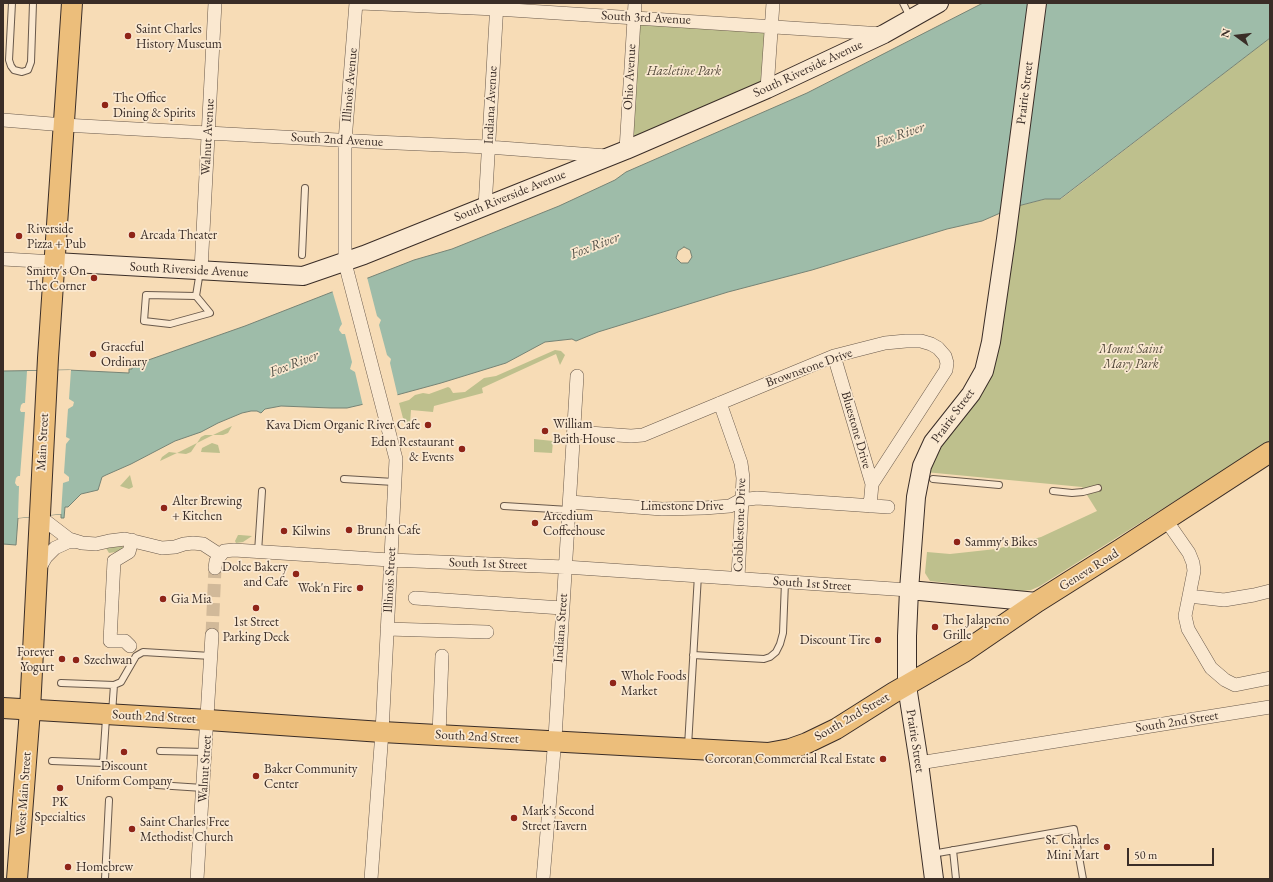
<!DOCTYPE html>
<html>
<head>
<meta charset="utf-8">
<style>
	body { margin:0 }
	#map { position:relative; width:1273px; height:882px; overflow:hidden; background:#f7dcb6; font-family:"EB Garamond",serif }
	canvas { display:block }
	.frame { position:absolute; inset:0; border:4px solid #3a2d27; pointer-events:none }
	.north { position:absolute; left:1217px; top:16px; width:40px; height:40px; -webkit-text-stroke:3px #fae8d0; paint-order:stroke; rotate:285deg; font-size:11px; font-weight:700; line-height:16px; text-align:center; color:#3a2d27 }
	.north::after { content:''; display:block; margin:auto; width:14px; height:18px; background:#3a2d27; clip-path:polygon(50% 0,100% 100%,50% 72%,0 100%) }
	.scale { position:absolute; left:1127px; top:848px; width:87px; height:18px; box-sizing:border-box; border:2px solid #3a2d27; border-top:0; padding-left:5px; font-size:12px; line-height:14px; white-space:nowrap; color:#3a2d27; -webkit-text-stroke:3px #fae8d0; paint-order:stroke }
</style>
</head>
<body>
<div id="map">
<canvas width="1273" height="882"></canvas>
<div class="frame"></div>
<div class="north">N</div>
<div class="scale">50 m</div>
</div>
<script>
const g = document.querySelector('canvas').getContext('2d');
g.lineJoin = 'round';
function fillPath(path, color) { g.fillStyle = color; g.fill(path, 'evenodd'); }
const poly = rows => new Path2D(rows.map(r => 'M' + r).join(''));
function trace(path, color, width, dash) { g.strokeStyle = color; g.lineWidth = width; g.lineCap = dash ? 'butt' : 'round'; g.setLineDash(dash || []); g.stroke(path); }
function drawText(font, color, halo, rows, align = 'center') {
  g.font = font + ' "EB Garamond",serif'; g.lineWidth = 3.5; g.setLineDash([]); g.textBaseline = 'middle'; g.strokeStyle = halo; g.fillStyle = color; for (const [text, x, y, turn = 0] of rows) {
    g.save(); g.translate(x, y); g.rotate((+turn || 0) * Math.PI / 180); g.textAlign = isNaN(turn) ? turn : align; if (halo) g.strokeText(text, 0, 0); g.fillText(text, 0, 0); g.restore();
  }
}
const green = poly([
	[636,19,768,28,764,90,630,144],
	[1270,38,1270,441,1040,586,1031,590,1021,591,930,581,925,573,927,552,950,554,996,549,1041,537,1097,511,1082,487,925,472,938,443,974,398,1014,207,1046,199,1061,199],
	[555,350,561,351,565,355,560,365,556,354,482,388,483,393,434,406,433,412,411,410,410,424,404,422,399,403,409,400,415,395,423,393,429,394,448,387,450,388,453,393,465,392,484,378,496,376],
	[232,426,228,433,223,435,213,435,197,443,191,452,186,454,177,453,160,461,162,457,169,452,177,453,197,443,201,437,205,435,213,435],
	[534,439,553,441,552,453,534,452],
	[212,443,218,445,220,453,201,452,202,448],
	[130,475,133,487,129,489,120,486],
	[238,535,240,535,252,536,243,542,236,543,235,541],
	[121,545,124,548,116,552,109,553,106,548]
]);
const water = poly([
	[983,3,1270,3,1270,38,1060,199,1045,199,1014,207,982,221,947,229,812,270,728,292,598,332,576,341,572,339,545,342,506,363,441,383,360,405,347,408,331,408,281,406,265,409,261,413,257,411,251,411,242,413,218,423,201,432,175,441,131,464,106,475,102,477,98,490,81,494,68,507,65,507,64,518,61,518,61,514,18,518,16,545,3,544,3,371,68,370,129,373,129,369,132,369,132,363,137,364,245,326,414,260,452,249,559,206,615,180,626,172,807,93,983,3],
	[684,247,690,250,692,257,688,263,681,263,676,258,678,251,684,247]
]);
const pier = poly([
	[367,277,377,316,381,320,379,325,387,355,391,359,390,363,398,397,363,406,355,372,350,369,352,362,345,334,342,334,339,330,340,327,342,324,332,290],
	[71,370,69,399,74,402,73,406,68,409,66,437,70,439,66,444,64,473,69,477,69,481,63,483,61,514,18,518,19,486,17,486,15,483,16,478,18,476,20,476,25,412,21,412,20,410,21,405,23,403,25,403,27,371]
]);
const streetTunnel = poly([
	[212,635,215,568]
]);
const lane = poly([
	[12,3,9,60,11,66,14,70,22,72,28,70,31,62,33,3],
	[903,3,910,17],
	[302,255,305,188],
	[196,296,146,295,144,321,170,324,210,313,196,296,200,271],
	[344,479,394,482],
	[933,479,999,485],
	[1053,491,1072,493,1083,492,1098,488],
	[504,506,569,510],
	[258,552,262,491],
	[693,655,764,659,770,657,776,652,780,644,783,633,785,582],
	[61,683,114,685,121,682,136,656,143,652,211,656],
	[112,713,114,685],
	[688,746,698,575],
	[160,751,206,752],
	[52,761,103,763,106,718],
	[157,785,203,788],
	[953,850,956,879],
	[932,854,1074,829,1083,879],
	[105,879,109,800]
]);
const street = poly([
	[356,3,345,141,345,263,396,459,382,732,371,879],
	[360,3,496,9,883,34],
	[767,89,773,3],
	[3,120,64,125,208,133,375,142,488,147,607,156],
	[626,150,635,3],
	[485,207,497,3],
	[3,259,55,262],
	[201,270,215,3],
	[834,356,872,484,870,506],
	[720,403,741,463,743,478,738,578],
	[575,432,631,436,643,435,834,356,885,343,906,341,921,341,931,344,938,348,945,356,947,363,946,370,872,484],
	[570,502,662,509,704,508,730,506,741,500,757,498,888,507],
	[39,516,69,539,82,543,96,544,109,541,125,539,162,548,175,547,184,544,193,543,203,544,220,555],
	[1166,520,1189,553,1193,563,1194,571,1185,616,1188,629,1211,668,1225,680,1235,685,1270,678],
	[215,568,216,561,224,551,234,550,390,560,565,567,909,590],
	[39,569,46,557,55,548,68,542,75,542],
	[1189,596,1224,600,1254,595,1270,591],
	[415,598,562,608],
	[387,629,487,632],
	[130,646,125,641,110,641,114,561,129,552,132,540],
	[439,735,442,656],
	[919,763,1270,707],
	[197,879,212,635],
	[543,879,555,738,577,376]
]);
const secondary = poly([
	[55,262,303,276,364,255,626,150,767,89,884,34,939,3],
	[909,590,1037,602],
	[934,879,919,763,907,686,907,636,909,590,916,497,922,466,933,442,971,394,984,371,991,342,1006,239,1037,3]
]);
const primary = poly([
	[3,708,208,720,382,732,768,753,790,749,807,743,836,729,893,693,964,652,1037,602,1121,549,1270,452],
	[17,879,30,710,48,358,72,3]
]);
const markers = [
	[128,36,4,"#8f2418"],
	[105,105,4,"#8f2418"],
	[132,235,4,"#8f2418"],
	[19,236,4,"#8f2418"],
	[94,278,4,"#8f2418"],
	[93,354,4,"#8f2418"],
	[428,425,4,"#8f2418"],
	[545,431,4,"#8f2418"],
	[462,449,4,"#8f2418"],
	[164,508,4,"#8f2418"],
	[535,523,4,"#8f2418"],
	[349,530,4,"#8f2418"],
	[284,531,4,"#8f2418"],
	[957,542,4,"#8f2418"],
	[296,574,4,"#8f2418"],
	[360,588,4,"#8f2418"],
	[163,599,4,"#8f2418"],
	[256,608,4,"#8f2418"],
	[935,627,4,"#8f2418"],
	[878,640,4,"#8f2418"],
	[62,659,4,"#8f2418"],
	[76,660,4,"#8f2418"],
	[613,683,4,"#8f2418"],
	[124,752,4,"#8f2418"],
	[883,759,4,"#8f2418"],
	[256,776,4,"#8f2418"],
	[60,788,4,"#8f2418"],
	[514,818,4,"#8f2418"],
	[132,829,4,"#8f2418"],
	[1107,847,4,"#8f2418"],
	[68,867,4,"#8f2418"]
];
const streetNames = [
	["South 3rd Avenue",646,18,3],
	["South Riverside Avenue",808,69,-25],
	["Ohio Avenue",630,77,-87],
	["Illinois Avenue",350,85,-85],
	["Prairie Street",1025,93,-83],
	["Indiana Avenue",491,105,-87],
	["Walnut Avenue",208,137,-87],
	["South 2nd Avenue",337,140,3],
	["South Riverside Avenue",510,196,-22],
	["South Riverside Avenue",189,270,3],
	["Brownstone Drive",809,368,-20],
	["Prairie Street",953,416,-54],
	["Bluestone Drive",856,430,74],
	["Main Street",43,442,-87],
	["Limestone Drive",682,506],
	["Cobblestone Drive",740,525,-88],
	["South 1st Street",488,564,2],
	["Geneva Road",1089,570,-32],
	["Illinois Street",390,580,-87],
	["South 1st Street",812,584,4],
	["Indiana Street",561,628,-86],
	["South 2nd Street",154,717,3],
	["South 2nd Street",852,717,-30],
	["South 2nd Street",1177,722,-9],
	["South 2nd Street",477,737,3],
	["Prairie Street",915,741,81],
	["Walnut Street",205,769,-86],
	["West Main Street",24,794,-86]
];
const poiNames = [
	["Saint Charles",136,29],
	["History Museum",136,44],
	["The Office",113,98],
	["Dining & Spirits",113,113],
	["Riverside",27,229],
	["Pizza + Pub",27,244],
	["Arcada Theater",140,235],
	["Smitty's On",86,271,"right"],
	["The Corner",86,286,"right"],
	["Graceful",101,347],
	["Ordinary",101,362],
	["William",553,424],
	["Beith House",553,439],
	["Kava Diem Organic River Cafe",420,425,"right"],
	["Eden Restaurant",454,442,"right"],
	["& Events",454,457,"right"],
	["Alter Brewing",172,501],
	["+ Kitchen",172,516],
	["Arcedium",543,516],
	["Coffeehouse",543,531],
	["Brunch Cafe",357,530],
	["Kilwins",292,531],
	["Sammy's Bikes",965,542],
	["Dolce Bakery",288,567,"right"],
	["and Cafe",288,582,"right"],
	["Wok'n Fire",352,588,"right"],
	["Gia Mia",171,599],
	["The Jalapeno",943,620],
	["Grille",943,635],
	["1st Street",256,622,"center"],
	["Parking Deck",256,637,"center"],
	["Discount Tire",870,640,"right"],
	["Forever",54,652,"right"],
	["Yogurt",54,667,"right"],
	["Szechwan",84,660],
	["Whole Foods",621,676],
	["Market",621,691],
	["Corcoran Commercial Real Estate",875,759,"right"],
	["Discount",124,766,"center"],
	["Uniform Company",124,781,"center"],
	["Baker Community",264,769],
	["Center",264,784],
	["PK",60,802,"center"],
	["Specialties",60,817,"center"],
	["Mark's Second",522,811],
	["Street Tavern",522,826],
	["Saint Charles Free",140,822],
	["Methodist Church",140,837],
	["St. Charles",1099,840,"right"],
	["Mini Mart",1099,855,"right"],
	["Homebrew",76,867]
];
const parkNames = [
	["Hazletine Park",684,71],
	["Mount Saint",1131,349],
	["Mary Park",1131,364]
];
const waterNames = [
	["Fox River",900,135,-19],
	["Fox River",595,246,-21],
	["Fox River",294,364,-21]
];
fillPath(green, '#bec08d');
fillPath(water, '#9ebca9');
trace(water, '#768375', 1);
fillPath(pier, '#f7dcb6');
trace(streetTunnel, '#d1b999', 13, [13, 6]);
trace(lane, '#69594b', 8);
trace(street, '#69594b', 14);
trace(secondary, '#3a2d27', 20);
trace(primary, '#3a2d27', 22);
trace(lane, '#fae8d0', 6);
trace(street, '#fae8d0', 13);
trace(secondary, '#fae8d0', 18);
trace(primary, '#ecbe7b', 20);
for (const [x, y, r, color] of markers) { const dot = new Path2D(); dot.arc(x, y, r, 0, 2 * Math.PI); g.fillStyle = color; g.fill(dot); trace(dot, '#fae8d0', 1.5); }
drawText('13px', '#3a2d27', '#fae8d0', streetNames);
drawText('13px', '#3a2d27', '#fae8d0', poiNames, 'left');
drawText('italic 13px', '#544a3b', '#fae8d0', parkNames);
drawText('italic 14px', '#535148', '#fae8d0', waterNames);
</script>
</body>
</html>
